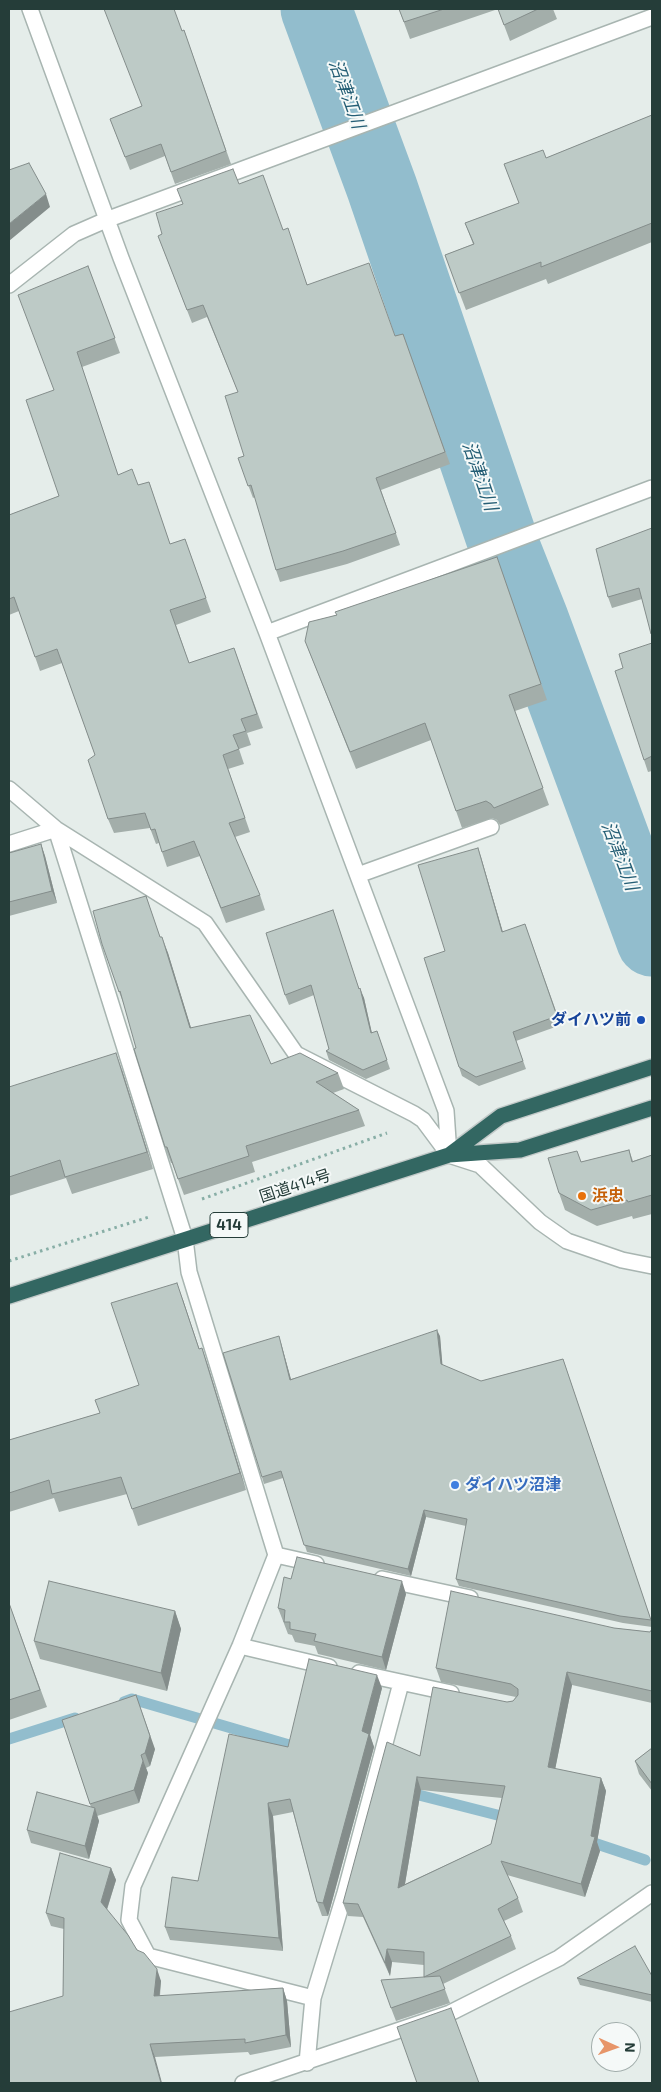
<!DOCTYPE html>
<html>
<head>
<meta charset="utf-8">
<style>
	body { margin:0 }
	#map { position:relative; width:661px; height:2092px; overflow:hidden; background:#e5edea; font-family:"Exo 2",sans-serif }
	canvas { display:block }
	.frame { position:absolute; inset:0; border:10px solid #253d39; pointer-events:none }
	.north { position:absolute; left:591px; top:2022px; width:50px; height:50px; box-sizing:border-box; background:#f5f9f8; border:1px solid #a2aeac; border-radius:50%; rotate:92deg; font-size:14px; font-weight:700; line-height:20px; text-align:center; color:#253d39 }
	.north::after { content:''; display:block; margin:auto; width:18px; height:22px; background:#e79569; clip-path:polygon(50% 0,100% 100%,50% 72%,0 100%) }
</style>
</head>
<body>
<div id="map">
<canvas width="661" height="2092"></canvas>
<div class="frame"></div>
<div class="north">N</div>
</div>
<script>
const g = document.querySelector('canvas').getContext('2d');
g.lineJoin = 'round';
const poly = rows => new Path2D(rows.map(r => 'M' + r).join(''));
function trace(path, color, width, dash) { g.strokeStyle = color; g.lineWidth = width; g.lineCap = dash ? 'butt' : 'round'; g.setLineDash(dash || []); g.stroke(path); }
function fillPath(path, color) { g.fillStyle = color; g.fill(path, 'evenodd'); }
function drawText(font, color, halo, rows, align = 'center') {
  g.font = font + ' "Exo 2","Noto Sans JP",sans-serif'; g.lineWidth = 4; g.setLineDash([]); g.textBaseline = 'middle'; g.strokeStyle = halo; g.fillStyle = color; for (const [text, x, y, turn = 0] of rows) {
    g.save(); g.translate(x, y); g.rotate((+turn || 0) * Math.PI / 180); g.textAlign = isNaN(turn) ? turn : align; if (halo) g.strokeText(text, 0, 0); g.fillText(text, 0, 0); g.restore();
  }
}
const stream = poly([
	[124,1702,132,1699,303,1749],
	[9,1739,75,1718],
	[407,1792,513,1819],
	[585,1840,645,1860]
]);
const river = poly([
	[316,9,382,188,506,551,533,619,652,941]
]);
const path = poly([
	[202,1199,387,1133],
	[9,1261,149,1217]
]);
const minor = poly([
	[30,9,121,258,267,633,446,1111,449,1155],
	[9,285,74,234,106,220,652,17],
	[267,633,652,488],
	[9,789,56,829,205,923,296,1054,414,1114,423,1120,449,1155,480,1165,540,1222,567,1241,622,1260,652,1266],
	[9,844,56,829,185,1239,189,1272,276,1555,240,1646,133,1886,129,1920,148,1956,313,1998,307,2063],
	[358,875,491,827],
	[276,1555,316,1564],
	[382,1579,470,1598],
	[240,1646,329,1667],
	[359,1673,451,1693],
	[313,1998,345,1893,401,1683],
	[243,2083,450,2013,559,1958,652,1893]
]);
const highway = poly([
	[449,1155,501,1116,652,1067],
	[9,1296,449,1155,520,1150,652,1108]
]);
const wall = poly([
	[399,9,553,9,557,19,510,41,498,9,410,39],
	[184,30,231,164,175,184,165,156,130,170,110,119,142,106,182,31],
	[652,115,652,242,548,284,546,279,466,310,445,255,473,244,465,223,519,203,504,164,546,158],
	[239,184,283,230,307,284,395,336,403,334,450,464,381,490,400,545,347,564,280,582,276,570,255,497,253,498,238,458,244,456,238,392,207,317,192,323,158,236,162,234,183,204],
	[88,266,120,353,82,367,118,475,138,485,149,482,170,544,185,539,211,612,176,625,189,663,234,648,263,728,247,733,251,745,239,749,244,764,228,769,250,832,235,837,260,895,265,910,226,923,200,856,167,867,159,843,156,844,150,828,114,833,108,819,95,755,62,663,40,671,19,611,9,615,9,515,59,496],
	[652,528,652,637,642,599,612,608,608,597],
	[503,574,547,700,515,711,549,805,500,825,497,820,492,818,462,828,431,740,356,769,305,641],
	[652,643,652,771,648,772,644,760,623,668],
	[41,844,45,856,57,903,9,916,9,853],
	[478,848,503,932,525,924,561,1025,516,1041,526,1069,479,1086,462,1076,459,1067,445,951],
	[146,896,160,937,168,953,191,1028,271,1064,338,1073,344,1089,333,1093,359,1110,365,1126,252,1162,255,1172,184,1195,172,1163,171,1163,165,1147,125,1007,119,992],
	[333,910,359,989,364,998,372,1033,377,1031,390,1069,366,1079,329,1060,326,1051,329,1049,314,995,289,1005,285,995],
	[122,1070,153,1169,72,1194,66,1178,9,1196,9,1087],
	[629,1150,633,1161,652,1155,652,1214,633,1219,632,1216,597,1226,565,1210,559,1193,581,1162],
	[183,1300,199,1349,202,1348,208,1366,246,1490,138,1526,127,1494,59,1512,54,1498,9,1512,9,1440,100,1413,139,1385],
	[440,1336,442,1365,481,1381,563,1359,652,1623,652,1627,623,1623,459,1586,456,1579,466,1526,426,1517,411,1576,307,1552,283,1478,264,1484,262,1477,281,1343,291,1379],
	[291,1579,406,1594,386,1670,318,1654,315,1646,295,1642,292,1635,288,1634,278,1608],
	[9,1603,47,1707,9,1720],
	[175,1611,181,1629,167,1691,40,1659,34,1641],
	[614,1628,650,1632,652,1629,652,1703,572,1685,555,1769,601,1778,606,1791,597,1842,600,1851,585,1897,507,1875,518,1898,523,1912,504,1921,511,1936,516,1949,443,1984,450,2003,396,2021,391,2008,424,1977,424,1965,392,1962,390,1976,363,1917,348,1916,343,1903,420,1756,507,1702,513,1701,516,1697,441,1682,436,1668],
	[421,1790,502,1798,491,1844,405,1884],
	[382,1688,370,1735,374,1747,328,1916,322,1916,317,1902,293,1812,273,1816,283,1951,170,1940,165,1927,198,1881,288,1747],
	[62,1720,155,1749,150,1766,146,1768,148,1773,139,1803,97,1816,99,1821,89,1859,31,1843,27,1830,91,1807],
	[652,1748,652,1791,639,1774,635,1761],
	[111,1868,116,1880,107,1910,161,1981,160,1996,283,1988,287,2001,291,2047,250,2055,248,2052,155,2057,63,1996,64,1929,51,1926,46,1913],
	[652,1976,652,2002,580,1985,577,1978]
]);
const shadedWall = poly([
	[46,194,50,207,9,241,9,224],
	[41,844,45,856,57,903,52,891],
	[478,848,481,857,505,940,502,932],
	[162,937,168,953,196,1044,190,1028],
	[360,988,364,998,374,1043,371,1033],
	[116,1053,122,1070,153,1169,147,1152],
	[177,1283,183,1300,205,1366,199,1349],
	[437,1330,440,1336,443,1371,441,1364],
	[279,1336,281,1343,293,1387,290,1380],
	[202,1348,208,1366,246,1490,240,1473],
	[424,1510,426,1517,411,1576,408,1569],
	[402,1581,406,1594,386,1670,382,1657],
	[175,1611,181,1629,167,1691,161,1673],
	[567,1672,572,1685,553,1780,548,1767],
	[377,1675,382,1688,370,1735,374,1747,328,1916,323,1903,362,1731],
	[136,1695,155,1749,150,1766,145,1753],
	[141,1755,148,1773,139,1803,134,1790],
	[417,1777,421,1790,402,1901,398,1888],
	[601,1778,606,1791,597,1842,600,1851,585,1897,581,1884,591,1836],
	[268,1803,273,1816,283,1951,279,1938],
	[95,1808,99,1821,89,1859,85,1846],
	[111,1868,116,1880,105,1915,101,1902],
	[387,1949,392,1962,390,1976,385,1963],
	[157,1969,161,1981,158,2009,154,1996],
	[283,1988,287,2001,291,2047,286,2035],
	[150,2044,155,2057,162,2083,161,2083]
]);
const building = poly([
	[104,9,174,9,182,31,184,30,226,151,171,172,161,144,125,157,110,119,142,106,104,9],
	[399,9,444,9,404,22,399,9],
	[498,9,538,9,504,25,498,9],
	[652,115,652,223,541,267,541,262,459,293,445,255,474,244,465,223,519,203,504,164,543,150,546,158,652,115],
	[29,163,46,194,9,224,9,170,29,163],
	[233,169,239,184,263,175,283,230,288,228,307,285,369,263,395,336,403,334,445,452,376,478,396,533,343,551,276,570,251,485,248,486,238,458,244,456,225,396,238,392,203,305,187,310,158,236,162,234,156,213,183,204,177,189,233,169],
	[88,266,115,338,77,352,118,475,132,469,138,485,149,482,170,544,185,539,206,598,170,610,189,663,234,648,257,714,241,719,246,731,233,735,239,749,223,755,245,818,229,823,260,895,221,908,194,841,162,852,155,829,151,830,145,813,108,819,88,760,95,755,57,649,35,657,14,597,9,599,9,515,59,496,26,400,54,390,18,295,88,266],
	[652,528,652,633,651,634,639,588,608,597,596,549,652,528],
	[497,557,541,684,509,695,543,788,494,808,491,804,486,801,456,811,425,723,350,752,305,641,309,622,337,615,335,612,497,557],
	[652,643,652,756,644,760,615,671,623,668,619,654,652,643],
	[41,844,52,891,9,902,9,853,41,844],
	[478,848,502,932,525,924,557,1016,513,1032,523,1061,476,1077,459,1067,424,958,445,951,418,865,478,848],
	[146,896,160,937,162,937,190,1028,250,1015,271,1064,300,1053,338,1073,316,1082,359,1110,246,1146,249,1156,178,1179,167,1147,165,1147,134,1049,136,1048,120,991,119,992,102,944,93,911,146,896],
	[333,910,359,989,360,988,371,1033,377,1031,387,1060,363,1070,326,1051,329,1049,311,985,285,995,266,933,333,910],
	[116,1053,147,1152,65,1177,60,1160,9,1177,9,1087,116,1053],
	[629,1150,632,1162,652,1155,652,1195,628,1202,627,1200,591,1210,559,1193,548,1158,577,1151,581,1162,629,1150],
	[177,1283,199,1349,202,1348,240,1473,132,1509,121,1477,52,1494,49,1480,9,1493,9,1440,100,1413,95,1400,139,1385,111,1303,177,1283],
	[437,1330,441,1364,481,1381,563,1359,651,1620,620,1616,456,1579,467,1519,424,1510,408,1569,304,1545,281,1471,262,1477,223,1353,279,1336,290,1380,437,1330],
	[297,1557,402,1581,382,1657,314,1641,316,1634,290,1629,290,1622,284,1622,285,1610,278,1608,284,1577,291,1579,297,1557],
	[49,1581,175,1611,161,1673,34,1641,49,1581],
	[451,1591,614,1628,650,1632,652,1629,652,1691,567,1672,548,1767,601,1778,591,1836,595,1837,581,1884,501,1861,518,1898,498,1909,511,1936,424,1977,440,1976,445,1989,391,2008,381,1980,424,1977,424,1952,387,1949,385,1963,358,1904,343,1903,387,1742,420,1756,433,1687,507,1702,513,1701,518,1695,518,1689,511,1684,436,1668,451,1591],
	[417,1777,505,1786,491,1844,398,1888,417,1777],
	[9,1603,40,1690,9,1700,9,1603],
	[309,1659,377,1675,362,1731,369,1734,323,1903,317,1902,290,1799,268,1803,279,1938,165,1927,172,1877,198,1881,229,1734,288,1747,309,1659],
	[136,1695,150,1736,145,1753,141,1755,143,1761,134,1790,90,1804,62,1720,136,1695],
	[652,1748,652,1784,635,1761,652,1748],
	[37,1792,95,1808,85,1846,27,1830,37,1792],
	[60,1853,111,1868,101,1902,128,1935,137,1950,144,1953,157,1969,154,1996,283,1988,286,2035,245,2043,245,2039,150,2044,161,2083,9,2083,9,2012,63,1996,64,1918,46,1913,60,1853],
	[635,1946,652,1976,652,1995,577,1978,635,1946],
	[451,2008,479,2083,417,2083,397,2027,451,2008]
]);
const markers = [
	[641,1020,5,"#1a4fb4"],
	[582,1196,5,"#e8710a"],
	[455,1485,5,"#3f7fe0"]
];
const shields = [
	[229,1225,38]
];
const shieldNames = [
	["414",229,1225]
];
const transitNames = [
	["ダイハツ前",631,1020]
];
const streetNames = [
	["国道414号",295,1186,-18]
];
const foodNames = [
	["浜忠",592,1196]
];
const shopNames = [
	["ダイハツ沼津",465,1485]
];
const waterNames = [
	["沼津江川",347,94,70],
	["沼津江川",480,476,71],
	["沼津江川",620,856,69]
];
trace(stream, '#92bdcd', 11);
trace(river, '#92bdcd', 71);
trace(minor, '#a8b5b1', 18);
trace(highway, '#c2c9c8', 18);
trace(path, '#88aea6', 3, [2.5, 4]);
trace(minor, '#fff', 15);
trace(highway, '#336762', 15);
fillPath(wall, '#a3aeaa');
fillPath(shadedWall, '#848d8b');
fillPath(building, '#bdcac6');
trace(building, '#848d8b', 1);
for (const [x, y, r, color] of markers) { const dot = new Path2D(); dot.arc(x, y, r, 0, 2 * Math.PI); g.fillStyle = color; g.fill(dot); trace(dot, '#f5f9f8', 2); }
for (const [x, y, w] of shields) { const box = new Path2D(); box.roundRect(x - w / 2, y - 12.5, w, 25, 4); g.fillStyle = '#f5f9f8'; g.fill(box); trace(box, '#253d39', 1); }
drawText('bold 15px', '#253d39', null, shieldNames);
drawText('bold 16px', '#164399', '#f5f9f8', transitNames, 'right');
drawText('16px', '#253d39', '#f5f9f8', streetNames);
drawText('bold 16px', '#c56008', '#f5f9f8', foodNames, 'left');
drawText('bold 16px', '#366cbe', '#f5f9f8', shopNames, 'left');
drawText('italic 18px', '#245e75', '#f5f9f8', waterNames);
</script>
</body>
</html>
